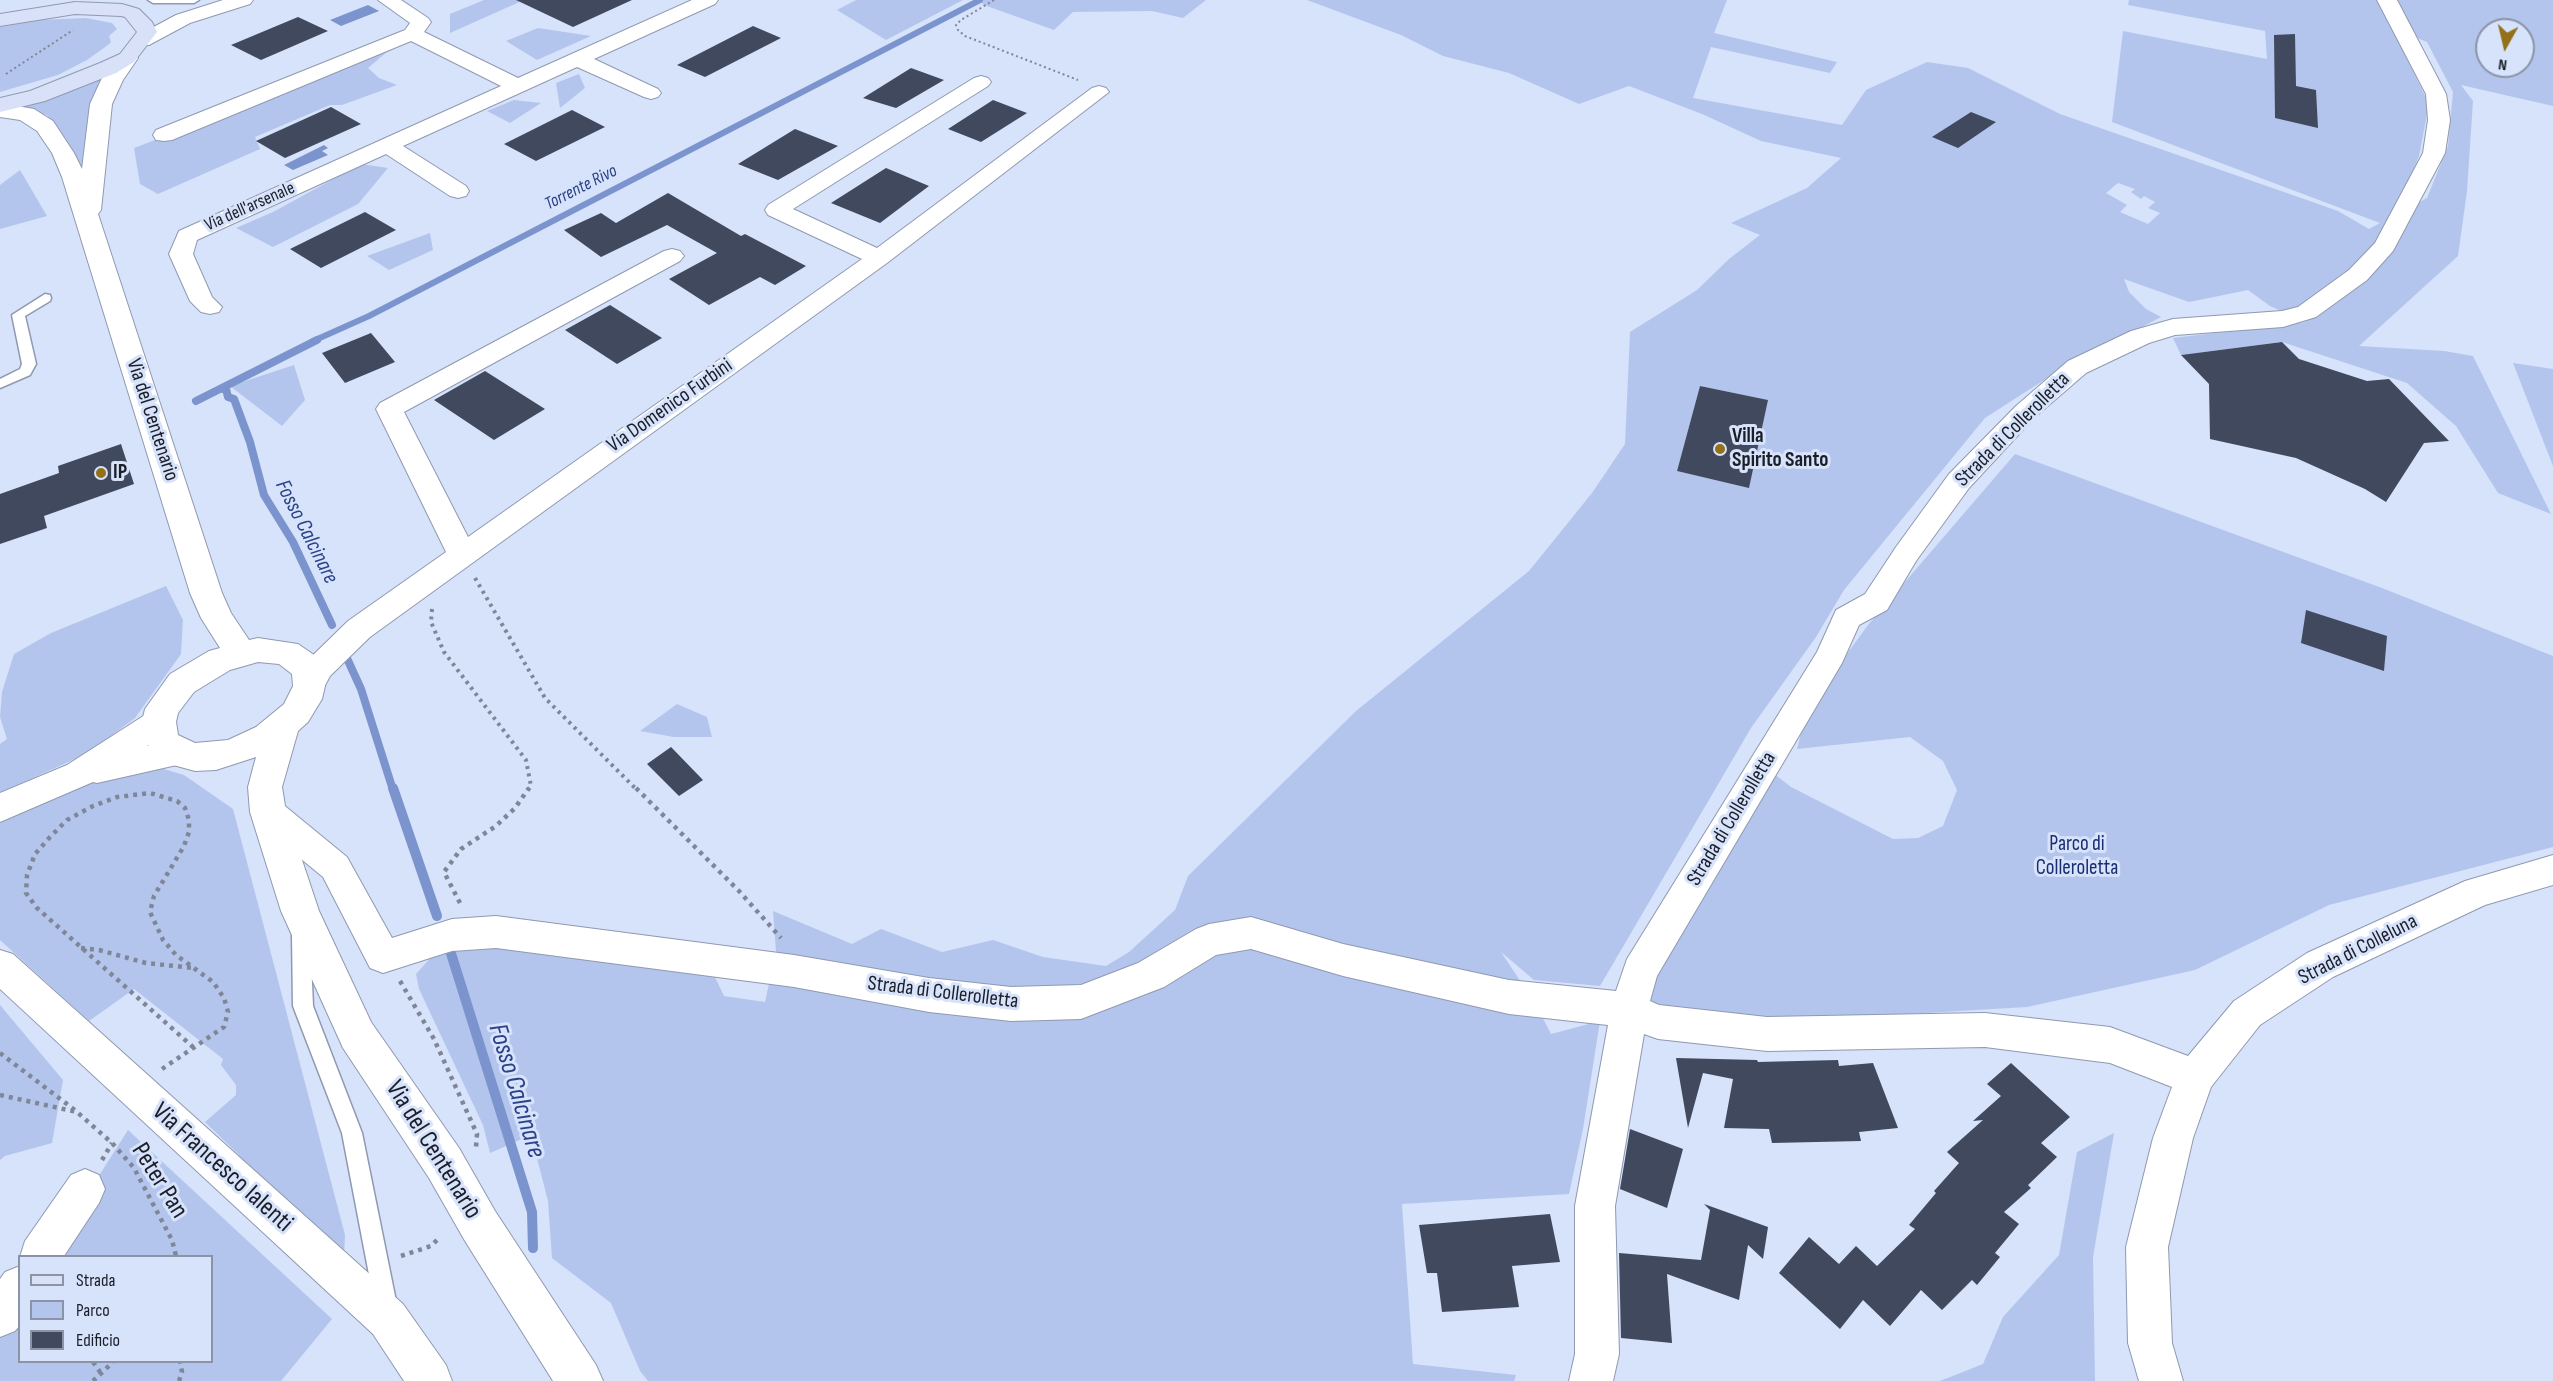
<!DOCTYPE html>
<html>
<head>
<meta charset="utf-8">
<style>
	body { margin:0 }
	#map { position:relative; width:2553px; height:1381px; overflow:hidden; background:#d7e2fb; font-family:"Sofia Sans Condensed",sans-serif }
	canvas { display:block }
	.legend { position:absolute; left:18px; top:1255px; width:195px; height:108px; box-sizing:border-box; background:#d7e2fb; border:2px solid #8b94a6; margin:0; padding:8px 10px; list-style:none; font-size:18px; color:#1a1e27 }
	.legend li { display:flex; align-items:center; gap:12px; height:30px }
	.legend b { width:30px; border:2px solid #8b94a6 }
	.north { position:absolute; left:2475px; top:18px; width:60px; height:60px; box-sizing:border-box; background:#d7e2fb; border:2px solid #8b94a6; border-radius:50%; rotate:188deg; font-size:16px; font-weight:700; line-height:24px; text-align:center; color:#1a1e27 }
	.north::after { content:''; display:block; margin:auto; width:21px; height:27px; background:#927118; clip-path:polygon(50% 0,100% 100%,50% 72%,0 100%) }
</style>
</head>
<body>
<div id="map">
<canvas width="2553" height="1381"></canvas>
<ul class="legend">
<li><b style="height:8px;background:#d8e1f8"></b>Strada</li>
<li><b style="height:16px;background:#b4c5ed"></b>Parco</li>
<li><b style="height:16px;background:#40495d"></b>Edificio</li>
</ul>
<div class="north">N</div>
</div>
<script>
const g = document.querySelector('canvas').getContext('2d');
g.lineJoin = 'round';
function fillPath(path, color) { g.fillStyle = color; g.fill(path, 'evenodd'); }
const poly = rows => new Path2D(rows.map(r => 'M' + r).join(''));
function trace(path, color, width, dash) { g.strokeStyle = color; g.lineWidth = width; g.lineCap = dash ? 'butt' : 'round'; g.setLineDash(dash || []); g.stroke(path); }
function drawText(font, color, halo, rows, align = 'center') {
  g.font = font + ' "Sofia Sans Condensed",sans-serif'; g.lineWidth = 6; g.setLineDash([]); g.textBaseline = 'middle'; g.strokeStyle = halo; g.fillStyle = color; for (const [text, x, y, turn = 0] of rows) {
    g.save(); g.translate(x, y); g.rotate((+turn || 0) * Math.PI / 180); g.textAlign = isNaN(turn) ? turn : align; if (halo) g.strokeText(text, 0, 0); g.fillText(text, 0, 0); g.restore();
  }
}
const green = poly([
	[484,0,524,0,450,33,450,14],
	[856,0,963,0,886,40,837,10],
	[979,0,1206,0,1183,18,1152,11,1073,12,1054,30,984,5],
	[1307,0,1727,0,1714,33,1837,62,1830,73,1711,47,1693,98,1842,125,1866,90,1927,62,1968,68,2060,114,2304,199,2338,211,2369,229,2380,223,2112,122,2123,31,2267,59,2265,31,2128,5,2129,0,2553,0,2553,106,2461,85,2473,101,2467,191,2458,256,2359,346,2444,351,2473,356,2551,514,2498,493,2456,426,2407,383,2282,342,2181,355,2173,338,2306,322,2270,306,2248,290,2189,302,2124,279,2129,292,2146,309,2161,317,2055,373,1985,418,1844,590,1816,637,1751,728,1600,986,1534,980,1501,952,1535,1003,1551,1034,1600,1021,1583,1129,1569,1194,1402,1204,1413,1364,1516,1375,1514,1381,648,1381,640,1371,611,1303,552,1258,548,1201,531,1135,490,1153,483,1125,419,989,416,974,433,955,484,939,714,975,724,996,765,1002,776,951,773,911,852,944,881,929,942,952,993,940,1043,957,1106,966,1129,952,1175,910,1188,876,1356,711,1529,571,1592,493,1625,444,1630,332,1697,290,1729,259,1760,235,1731,223,1807,188,1841,158,1761,141,1702,114,1629,86,1579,104,1509,73,1443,56,1401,35],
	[2392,28,2427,42,2453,92,2448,146,2427,198,2395,215,2419,156,2429,104],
	[2487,30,2523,30,2523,66,2487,66],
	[2118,183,2135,189,2131,192,2141,199,2144,196,2155,202,2148,208,2160,213,2148,224,2120,212,2127,205,2106,193],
	[1700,386,1767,400,1749,487,1677,471],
	[86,18,112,23,117,29,109,36,111,42,108,45,87,60,58,75,0,92,0,27,37,20],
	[538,28,591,36,537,60,506,41],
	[388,51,368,68,379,78,397,85,342,105,330,105,255,137,260,149,158,194,140,184,134,148],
	[106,72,86,165,80,170,60,132,47,115,18,107],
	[579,74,585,88,560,108,556,83],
	[514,100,541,103,510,123,487,111],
	[361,164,388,168,358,204,273,247,236,228,273,212],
	[20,170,47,216,0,229,0,185],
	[430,233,433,250,389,270,367,256],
	[2513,363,2553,369,2553,466],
	[294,365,305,400,282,426,230,386],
	[2015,454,2382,588,2553,656,2553,847,2329,905,2195,970,2027,1007,1807,1020,1645,1006,1645,978,1773,773,1791,787,1893,839,1918,838,1943,826,1957,790,1943,761,1910,737,1797,749,1808,707,1868,625],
	[166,586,183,620,181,654,135,718,88,753,0,793,0,744,7,739,0,717,2,692,14,654,51,633],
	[677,704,707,717,712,737,674,737,640,731],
	[147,764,184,775,233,809,345,1235,344,1256,240,1168,239,1155,205,1122,236,1095,236,1085,221,1065,223,1059,134,989,89,1021,0,940,0,820,117,771],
	[0,1005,63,1080,52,1143,5,1156,0,1160],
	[128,1130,332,1319,281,1381,0,1381,0,1331,19,1301,20,1362,212,1362,212,1256,48,1256],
	[2114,1133,2093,1257,2095,1381,1940,1381,1983,1364,2003,1317,2059,1255,2077,1152]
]);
const water = poly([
	[368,5,379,11,341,26,330,20],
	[324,145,328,148,322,151,328,155,293,170,284,165]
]);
const streamFar2 = poly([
	[313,341,369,316,980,0]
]);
const streamFar1 = poly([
	[223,389,226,389,228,397,234,399,250,442,264,495,293,542,332,625],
	[196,401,317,340],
	[345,654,361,689,393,790]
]);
const stream = poly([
	[393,788,437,916],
	[449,947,532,1212,533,1248]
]);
const building = poly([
	[516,0,632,0,573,27],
	[298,17,328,31,261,60,231,45],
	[753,26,781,38,705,77,677,65],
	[2295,34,2296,86,2316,90,2318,128,2275,118,2274,35],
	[911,68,944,80,896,108,863,98],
	[993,100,1027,113,981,142,948,129],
	[331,107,361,124,285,158,256,141],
	[572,110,605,127,536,161,504,144],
	[1971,112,1996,122,1958,148,1932,137],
	[795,129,838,146,778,180,738,164],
	[886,168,929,186,880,223,831,203],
	[668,193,741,236,745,234,806,266,775,285,760,277,709,305,669,279,717,253,667,225,601,257,564,230,601,213,616,223],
	[365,212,396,230,321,268,290,249],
	[610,305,662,338,617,364,565,330],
	[371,333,395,362,345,383,322,353],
	[2282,342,2299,359,2367,381,2389,379,2449,441,2424,443,2386,502,2365,489,2296,458,2210,439,2209,384,2181,355],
	[485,371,545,409,494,440,434,400],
	[1700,386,1768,400,1749,488,1677,471],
	[121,444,134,484,44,516,47,528,0,544,0,494,59,473,58,466],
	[2306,610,2387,636,2384,671,2301,643],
	[671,747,703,780,679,796,647,764],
	[1676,1058,1757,1060,1758,1062,1838,1060,1839,1066,1873,1063,1898,1128,1859,1132,1861,1141,1772,1143,1769,1129,1724,1128,1733,1079,1703,1073,1688,1128],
	[2011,1063,2070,1117,2041,1143,2057,1157,2028,1185,2031,1188,2004,1212,2019,1224,1995,1253,2000,1257,1977,1285,1972,1280,1942,1310,1921,1290,1890,1326,1863,1300,1840,1329,1779,1273,1809,1237,1839,1264,1856,1246,1877,1266,1915,1229,1909,1225,1936,1193,1934,1191,1959,1163,1947,1152,1983,1120,1973,1121,2001,1096,1987,1084],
	[1630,1129,1683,1149,1667,1208,1620,1189],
	[1704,1204,1768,1227,1763,1259,1748,1245,1739,1300,1667,1274,1672,1343,1621,1338,1619,1253,1701,1260,1710,1210],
	[1550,1214,1560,1262,1512,1266,1519,1307,1442,1312,1437,1273,1427,1273,1419,1225]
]);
const pathFar2 = poly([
	[994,0,961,20,956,25,958,30,965,36,1078,80],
	[6,74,73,30]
]);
const pathFar1 = poly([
	[475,578,545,698,637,790],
	[432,609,431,622,444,652,526,760,531,786,528,790]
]);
const path = poly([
	[636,788,739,891,781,938],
	[460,903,444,872,461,849,496,826,515,808,529,788],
	[81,948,99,950,146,963,194,968],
	[400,981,434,1039,477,1134,476,1147],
	[0,1053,76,1111],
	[162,1069,224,1027,228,1012,224,998,213,982,176,955,163,940,150,912,154,896,184,846,189,832,189,820,185,808,177,801,150,793,117,797,93,806,67,820,50,837,35,854,27,875,26,893,37,908,193,1047],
	[0,1095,77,1112,112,1143,134,1168,172,1240,176,1256],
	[102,1160,112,1143],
	[401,1256,431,1246,439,1238],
	[93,1362,100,1372],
	[93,1381,113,1362],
	[179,1381,182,1372,180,1362]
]);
const service = poly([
	[148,0,199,0,194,3,153,3,148,0],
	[45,294,50,295,51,298,50,301,25,316,36,364,30,375,0,388,0,379,20,369,22,364,12,315,45,294],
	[301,928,308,930,310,936,313,1006,362,1133,397,1306,394,1314,386,1317,378,1314,375,1306,342,1133,293,1006,292,936,294,930,301,928]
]);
const minor = poly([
	[223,0,253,0,250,4,190,23,149,45,135,45,132,41,135,37,176,15,223,0],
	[378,0,401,0,428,18,431,22,424,32,518,78,692,0,718,0,715,4,594,59,658,89,661,93,658,97,651,99,644,97,577,67,403,146,466,186,469,191,466,196,458,198,450,196,386,154,197,240,193,254,212,297,222,307,219,312,210,314,201,312,190,301,169,254,179,231,501,86,411,41,172,140,164,141,156,140,153,135,156,130,405,30,410,23,378,0],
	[2377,0,2397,0,2446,94,2450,120,2445,153,2393,251,2367,280,2316,317,2283,327,2175,335,2149,343,2086,373,2034,418,1969,488,1916,561,1887,610,1859,625,1842,663,1657,976,1650,1001,1659,1005,1767,1017,1985,1013,2110,1027,2188,1056,2234,1001,2307,953,2465,881,2553,855,2553,885,2485,905,2333,977,2260,1025,2211,1087,2193,1138,2168,1247,2172,1343,2183,1381,2139,1381,2128,1343,2126,1247,2153,1138,2172,1087,2110,1063,1985,1047,1767,1051,1658,1039,1644,1034,1615,1206,1619,1354,1613,1381,1569,1381,1575,1354,1575,1206,1608,1025,1509,1014,1343,976,1251,949,1216,955,1164,987,1081,1019,1011,1021,929,1012,794,987,496,948,452,951,383,973,370,968,323,877,256,822,251,812,256,802,268,798,280,802,347,857,392,938,452,919,496,916,794,955,929,978,1011,987,1081,985,1138,963,1196,929,1209,924,1251,917,1343,944,1509,980,1616,991,1627,959,1817,652,1836,610,1865,594,1896,547,1949,474,2016,406,2068,361,2131,331,2173,319,2282,311,2298,307,2349,270,2375,243,2423,153,2428,120,2426,94,2377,0],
	[981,76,988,78,991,82,988,86,793,209,877,248,1092,88,1099,86,1106,88,1109,92,887,263,370,637,330,676,320,695,309,698,298,695,293,686,308,660,348,621,446,552,376,409,380,403,664,251,672,249,680,251,684,256,680,261,404,412,468,537,862,259,768,215,765,210,768,205,974,78,981,76],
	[159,709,170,713,175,722,170,731,147,746,178,740,190,744,194,753,190,762,97,783,93,782,0,822,0,793,67,765,148,713,159,709],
	[0,950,13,954,403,1304,446,1365,452,1381,404,1381,373,1334,0,989,0,950],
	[85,1169,99,1175,105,1189,99,1203,64,1256,20,1257,25,1241,71,1175,85,1169],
	[20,1266,20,1325,15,1331,0,1337,0,1279,5,1272,20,1266]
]);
const tertiary = poly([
	[127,52,134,54,138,58,123,80,112,104,101,210,98,214,222,593,231,613,249,640,258,638,298,644,317,657,325,675,325,686,322,699,308,722,298,731,282,787,286,812,319,911,371,1022,459,1148,495,1211,596,1365,603,1381,553,1381,465,1241,429,1178,343,1048,281,911,250,812,248,787,256,757,216,770,195,771,166,763,154,755,143,735,142,722,145,709,170,674,209,651,220,648,201,618,190,593,62,177,52,153,37,131,20,120,0,117,0,103,34,109,53,121,74,153,82,169,90,104,101,80,120,54,127,52],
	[258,662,279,664,292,674,293,686,284,704,256,727,228,740,195,743,178,735,176,722,178,713,194,692,230,670,258,662]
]);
const secondary = poly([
	[75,2,122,4,139,9,152,22,157,32,134,62,116,73,45,101,0,112,0,98,30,91,100,63,120,54,137,32,125,17,121,16,75,14,0,26,0,14,75,2]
]);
const markers = [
	[1720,449,6,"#927118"],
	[101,473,6,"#927118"]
];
const farWaternames = [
	["Torrente Rivo",581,188,-27]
];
const farStreetnames = [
	["Via dell'arsenale",250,207,-24]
];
const streetNames = [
	["Via Domenico Furbini",670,406,-35],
	["Via del Centenario",152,420,72],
	["Strada di Collerolletta",2013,430,-45],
	["Strada di Collerolletta",1732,819,-59],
	["Strada di Colleluna",2358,950,-27],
	["Strada di Collerolletta",943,993,7]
];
const poiNames = [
	["Villa",1732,437],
	["Spirito Santo",1732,461],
	["IP",113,473]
];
const parkNames = [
	["Parco di",2077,845],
	["Colleroletta",2077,869]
];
const waterNames = [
	["Fosso Calcinare",306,532,63]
];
const nearStreetnames = [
	["Via del Centenario",433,1150,58],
	["Via Francesco Ialenti",222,1168,42],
	["Peter Pan",159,1181,58]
];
const nearWaternames = [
	["Fosso Calcinare",516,1091,73]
];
fillPath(green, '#b4c5ed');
fillPath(water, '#7c94ce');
trace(streamFar2, '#7c94ce', 6);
trace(streamFar1, '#7c94ce', 8);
trace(stream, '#7c94ce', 10);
fillPath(building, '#40495d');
trace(service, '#8f99b0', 3);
trace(minor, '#8f99b0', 2);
trace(tertiary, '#8f99b0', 2);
trace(secondary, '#8f99b0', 2);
trace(pathFar2, '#7f8698', 2, [2, 3]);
trace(pathFar1, '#7f8698', 4, [3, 4.5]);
trace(path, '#7f8698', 4.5, [4, 5]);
fillPath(service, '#fff');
fillPath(minor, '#fff');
fillPath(tertiary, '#fff');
fillPath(secondary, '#d8e1f8');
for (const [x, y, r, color] of markers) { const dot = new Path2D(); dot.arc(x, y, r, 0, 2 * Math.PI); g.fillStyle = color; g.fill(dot); trace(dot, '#d7e2fb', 2); }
drawText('italic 18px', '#2a4288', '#d7e2fb', farWaternames);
drawText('18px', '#1a1e27', '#d7e2fb', farStreetnames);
drawText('21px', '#1a1e27', '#d7e2fb', streetNames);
drawText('bold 21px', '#1a1e27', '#d7e2fb', poiNames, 'left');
drawText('21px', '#192d72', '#d7e2fb', parkNames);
drawText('italic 22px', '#2a4288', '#d7e2fb', waterNames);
drawText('26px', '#1a1e27', '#d7e2fb', nearStreetnames);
drawText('italic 27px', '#2a4288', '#d7e2fb', nearWaternames);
</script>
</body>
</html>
